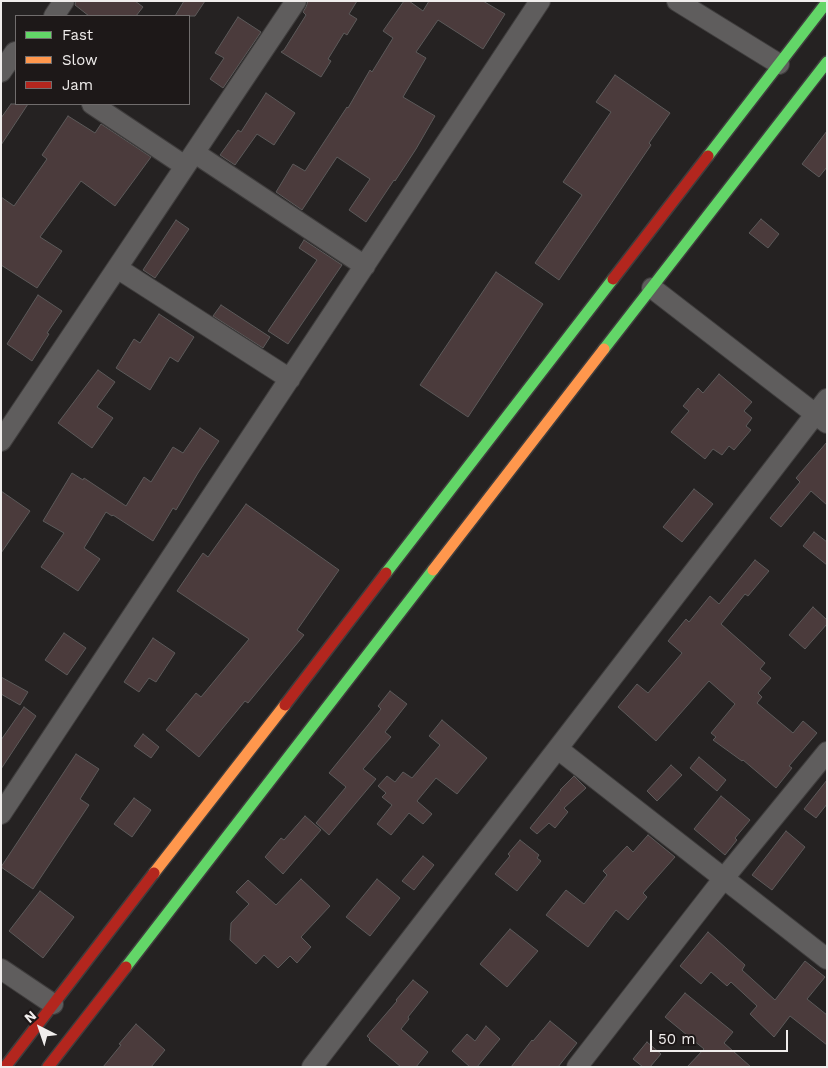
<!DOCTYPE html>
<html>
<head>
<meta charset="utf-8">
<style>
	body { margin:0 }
	#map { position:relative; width:828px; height:1068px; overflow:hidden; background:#252222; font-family:"Work Sans",sans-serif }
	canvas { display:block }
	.frame { position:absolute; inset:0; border:2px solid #f0edec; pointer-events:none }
	.legend { position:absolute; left:15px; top:15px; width:175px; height:90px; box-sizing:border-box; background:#1d1818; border:1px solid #716d6d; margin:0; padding:6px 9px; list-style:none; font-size:15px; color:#f0edec }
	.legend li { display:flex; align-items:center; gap:10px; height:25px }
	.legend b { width:25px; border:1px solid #716d6d }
	.north { position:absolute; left:15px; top:1003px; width:50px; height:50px; -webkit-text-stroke:4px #1d1818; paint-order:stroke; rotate:319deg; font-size:14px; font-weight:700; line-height:20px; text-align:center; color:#f0edec }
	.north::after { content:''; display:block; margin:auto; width:18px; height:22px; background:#f0edec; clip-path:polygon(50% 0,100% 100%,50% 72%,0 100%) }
	.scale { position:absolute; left:650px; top:1030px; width:138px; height:22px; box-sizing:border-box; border:2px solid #f0edec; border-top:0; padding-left:6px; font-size:15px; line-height:18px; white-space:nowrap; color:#f0edec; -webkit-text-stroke:4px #1d1818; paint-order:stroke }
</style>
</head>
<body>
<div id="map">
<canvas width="828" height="1068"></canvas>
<div class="frame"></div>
<ul class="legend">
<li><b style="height:6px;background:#63d668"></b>Fast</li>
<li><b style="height:6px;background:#ff974d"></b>Slow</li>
<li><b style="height:6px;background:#b3261e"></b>Jam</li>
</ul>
<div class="north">N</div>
<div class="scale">50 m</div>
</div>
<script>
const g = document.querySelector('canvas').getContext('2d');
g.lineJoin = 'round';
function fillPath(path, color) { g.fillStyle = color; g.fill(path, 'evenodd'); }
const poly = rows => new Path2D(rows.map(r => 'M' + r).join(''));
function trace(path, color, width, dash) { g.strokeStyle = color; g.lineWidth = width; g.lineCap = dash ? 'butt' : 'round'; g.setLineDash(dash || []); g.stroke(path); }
const building = poly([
	[76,1,135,1,143,7,136,16,89,16,75,5,76,1],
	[184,1,205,1,195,16,175,16,184,1],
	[308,1,357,1,349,14,357,19,347,35,344,33,328,59,331,61,321,77,281,52,284,50,306,15,303,12,306,7,308,1],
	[404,1,409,1,423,11,429,1,483,1,505,14,483,49,438,20,416,52,426,58,403,97,435,116,416,149,395,181,394,180,366,222,349,210,370,179,337,157,302,210,276,192,293,164,305,171,347,107,348,108,370,70,372,72,393,38,383,31,404,1],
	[238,17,261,32,223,88,210,79,224,58,215,53,238,17],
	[615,75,670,113,649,143,651,145,559,280,535,263,582,195,563,182,611,112,596,102,615,75],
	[266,93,295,113,274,145,257,134,235,165,220,155,238,130,241,132,266,93],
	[11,104,28,104,1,145,1,118,11,104],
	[68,116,95,133,101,124,151,157,115,206,81,181,40,237,62,251,37,288,1,265,1,197,14,206,47,159,42,155,68,116],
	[827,131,827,167,819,177,802,164,827,131],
	[761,219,779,234,768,248,749,233,761,219],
	[176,220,189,229,155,278,143,270,176,220],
	[304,240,342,265,288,344,268,331,317,260,299,248,304,240],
	[496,272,543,304,468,417,420,385,496,272],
	[38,295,62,311,47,333,49,334,32,361,7,344,38,295],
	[221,305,270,337,263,348,213,316,221,305],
	[159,314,194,337,178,362,170,357,150,390,116,368,134,339,140,343,159,314],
	[98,370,115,382,97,407,113,418,92,448,58,423,98,370],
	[719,374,752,402,744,411,752,418,746,426,751,430,734,450,729,446,722,455,713,449,705,459,671,432,689,411,683,406,698,388,703,393,719,374],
	[200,428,219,441,198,473,176,510,173,508,153,541,113,515,112,516,106,512,84,548,100,559,78,591,41,567,64,533,43,521,72,473,83,480,84,478,126,506,144,477,151,482,173,447,183,453,200,428],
	[827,442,827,505,811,491,781,527,770,518,800,482,796,478,827,442],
	[694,489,713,504,682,542,663,527,694,489],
	[1,491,30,511,1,553,1,491],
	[246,504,339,570,297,630,304,635,248,703,245,701,199,757,166,730,196,693,201,697,249,639,177,591,203,553,208,557,246,504],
	[814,532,827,542,827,565,803,546,814,532],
	[755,560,769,571,748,596,745,594,721,624,765,663,760,669,771,678,758,693,762,697,757,703,793,733,803,721,817,733,789,766,792,768,776,788,743,760,742,761,713,740,716,737,711,733,735,704,709,681,656,741,618,707,637,684,648,693,682,653,668,641,686,619,689,622,710,596,719,604,755,560],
	[813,607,827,620,827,624,805,649,789,635,813,607],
	[64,633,86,648,67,675,45,660,64,633],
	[153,638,175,653,156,682,149,678,139,692,124,682,153,638],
	[1,677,28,692,20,705,1,694,1,677],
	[390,691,407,704,385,732,391,737,363,769,376,779,329,835,316,823,346,787,329,773,381,709,378,706,390,691],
	[24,707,36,716,1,769,1,740,24,707],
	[442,720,487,758,457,794,436,778,417,801,432,814,423,824,409,813,391,835,377,824,392,805,382,797,386,793,378,786,387,776,395,782,403,772,412,778,440,745,429,736,442,720],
	[143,734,159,747,151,758,134,746,143,734],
	[76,754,99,769,80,799,89,805,33,889,1,867,76,754],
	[699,757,726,780,717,791,690,768,699,757],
	[671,765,682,775,657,801,647,791,671,765],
	[574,776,586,788,564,808,568,812,555,828,549,823,537,834,530,828,561,790,560,790,574,776],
	[827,780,827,804,816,818,804,809,827,780],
	[721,796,750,820,735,838,737,840,725,855,694,829,721,796],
	[134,798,151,810,132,837,114,824,134,798],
	[305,816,321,830,283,874,265,857,281,838,284,840,305,816],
	[786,831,805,847,772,890,752,875,786,831],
	[648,835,675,857,643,893,647,897,628,920,616,910,588,947,546,915,566,890,584,904,607,875,603,871,627,846,633,852,648,835],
	[520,840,539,855,537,858,541,861,517,891,495,874,510,856,508,854,520,840],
	[423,856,434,865,414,890,402,881,423,856],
	[301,879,330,906,301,937,311,947,297,963,290,956,278,968,264,955,256,964,230,940,231,923,249,904,236,892,248,880,276,905,301,879],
	[377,879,400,898,370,936,346,917,377,879],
	[40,891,74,917,43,958,9,931,40,891],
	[510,929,538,951,507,987,480,964,510,929],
	[708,932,745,965,742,970,775,1000,805,961,825,977,807,999,827,1015,827,1045,790,1016,774,1037,750,1014,757,1006,731,982,727,986,711,972,701,984,680,966,708,932],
	[413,980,428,992,408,1017,409,1019,401,1029,428,1052,416,1067,401,1067,369,1040,370,1039,367,1036,397,1001,396,1000,413,980],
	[685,993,733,1032,724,1043,751,1067,687,1067,704,1049,665,1017,685,993],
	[550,1021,577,1043,558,1067,511,1067,532,1040,533,1041,550,1021],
	[136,1024,165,1050,151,1067,103,1067,121,1045,119,1044,136,1024],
	[486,1026,500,1039,477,1067,470,1067,452,1051,467,1034,475,1041,486,1026],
	[647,1042,661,1054,650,1067,643,1067,633,1059,647,1042]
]);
const street = poly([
	[677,1,779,64],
	[54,16,64,1],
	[1,72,15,52],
	[92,104,185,166],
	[195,153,365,266],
	[117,268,290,379],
	[652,288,827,423],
	[1,441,296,1],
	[558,749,827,959],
	[1,814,540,1],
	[1,969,53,1004],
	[312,1067,827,399],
	[577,1067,724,878,827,752]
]);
const fast = poly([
	[708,156,827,2],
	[604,349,827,62],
	[386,573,613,279],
	[126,967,433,570]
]);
const slow = poly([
	[433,570,604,349],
	[154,873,285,705]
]);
const jam = poly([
	[613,279,708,156],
	[285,705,386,573],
	[5,1067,154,873],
	[48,1067,126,967]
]);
fillPath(building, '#4b3b3c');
trace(building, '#5c5a5a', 1);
trace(street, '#3f3d3d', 22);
trace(fast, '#3f3d3d', 14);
trace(slow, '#3f3d3d', 14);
trace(jam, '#3f3d3d', 14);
trace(street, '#5f5d5d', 20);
trace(fast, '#63d668', 11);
trace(slow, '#ff974d', 11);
trace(jam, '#b3261e', 11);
</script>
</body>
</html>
